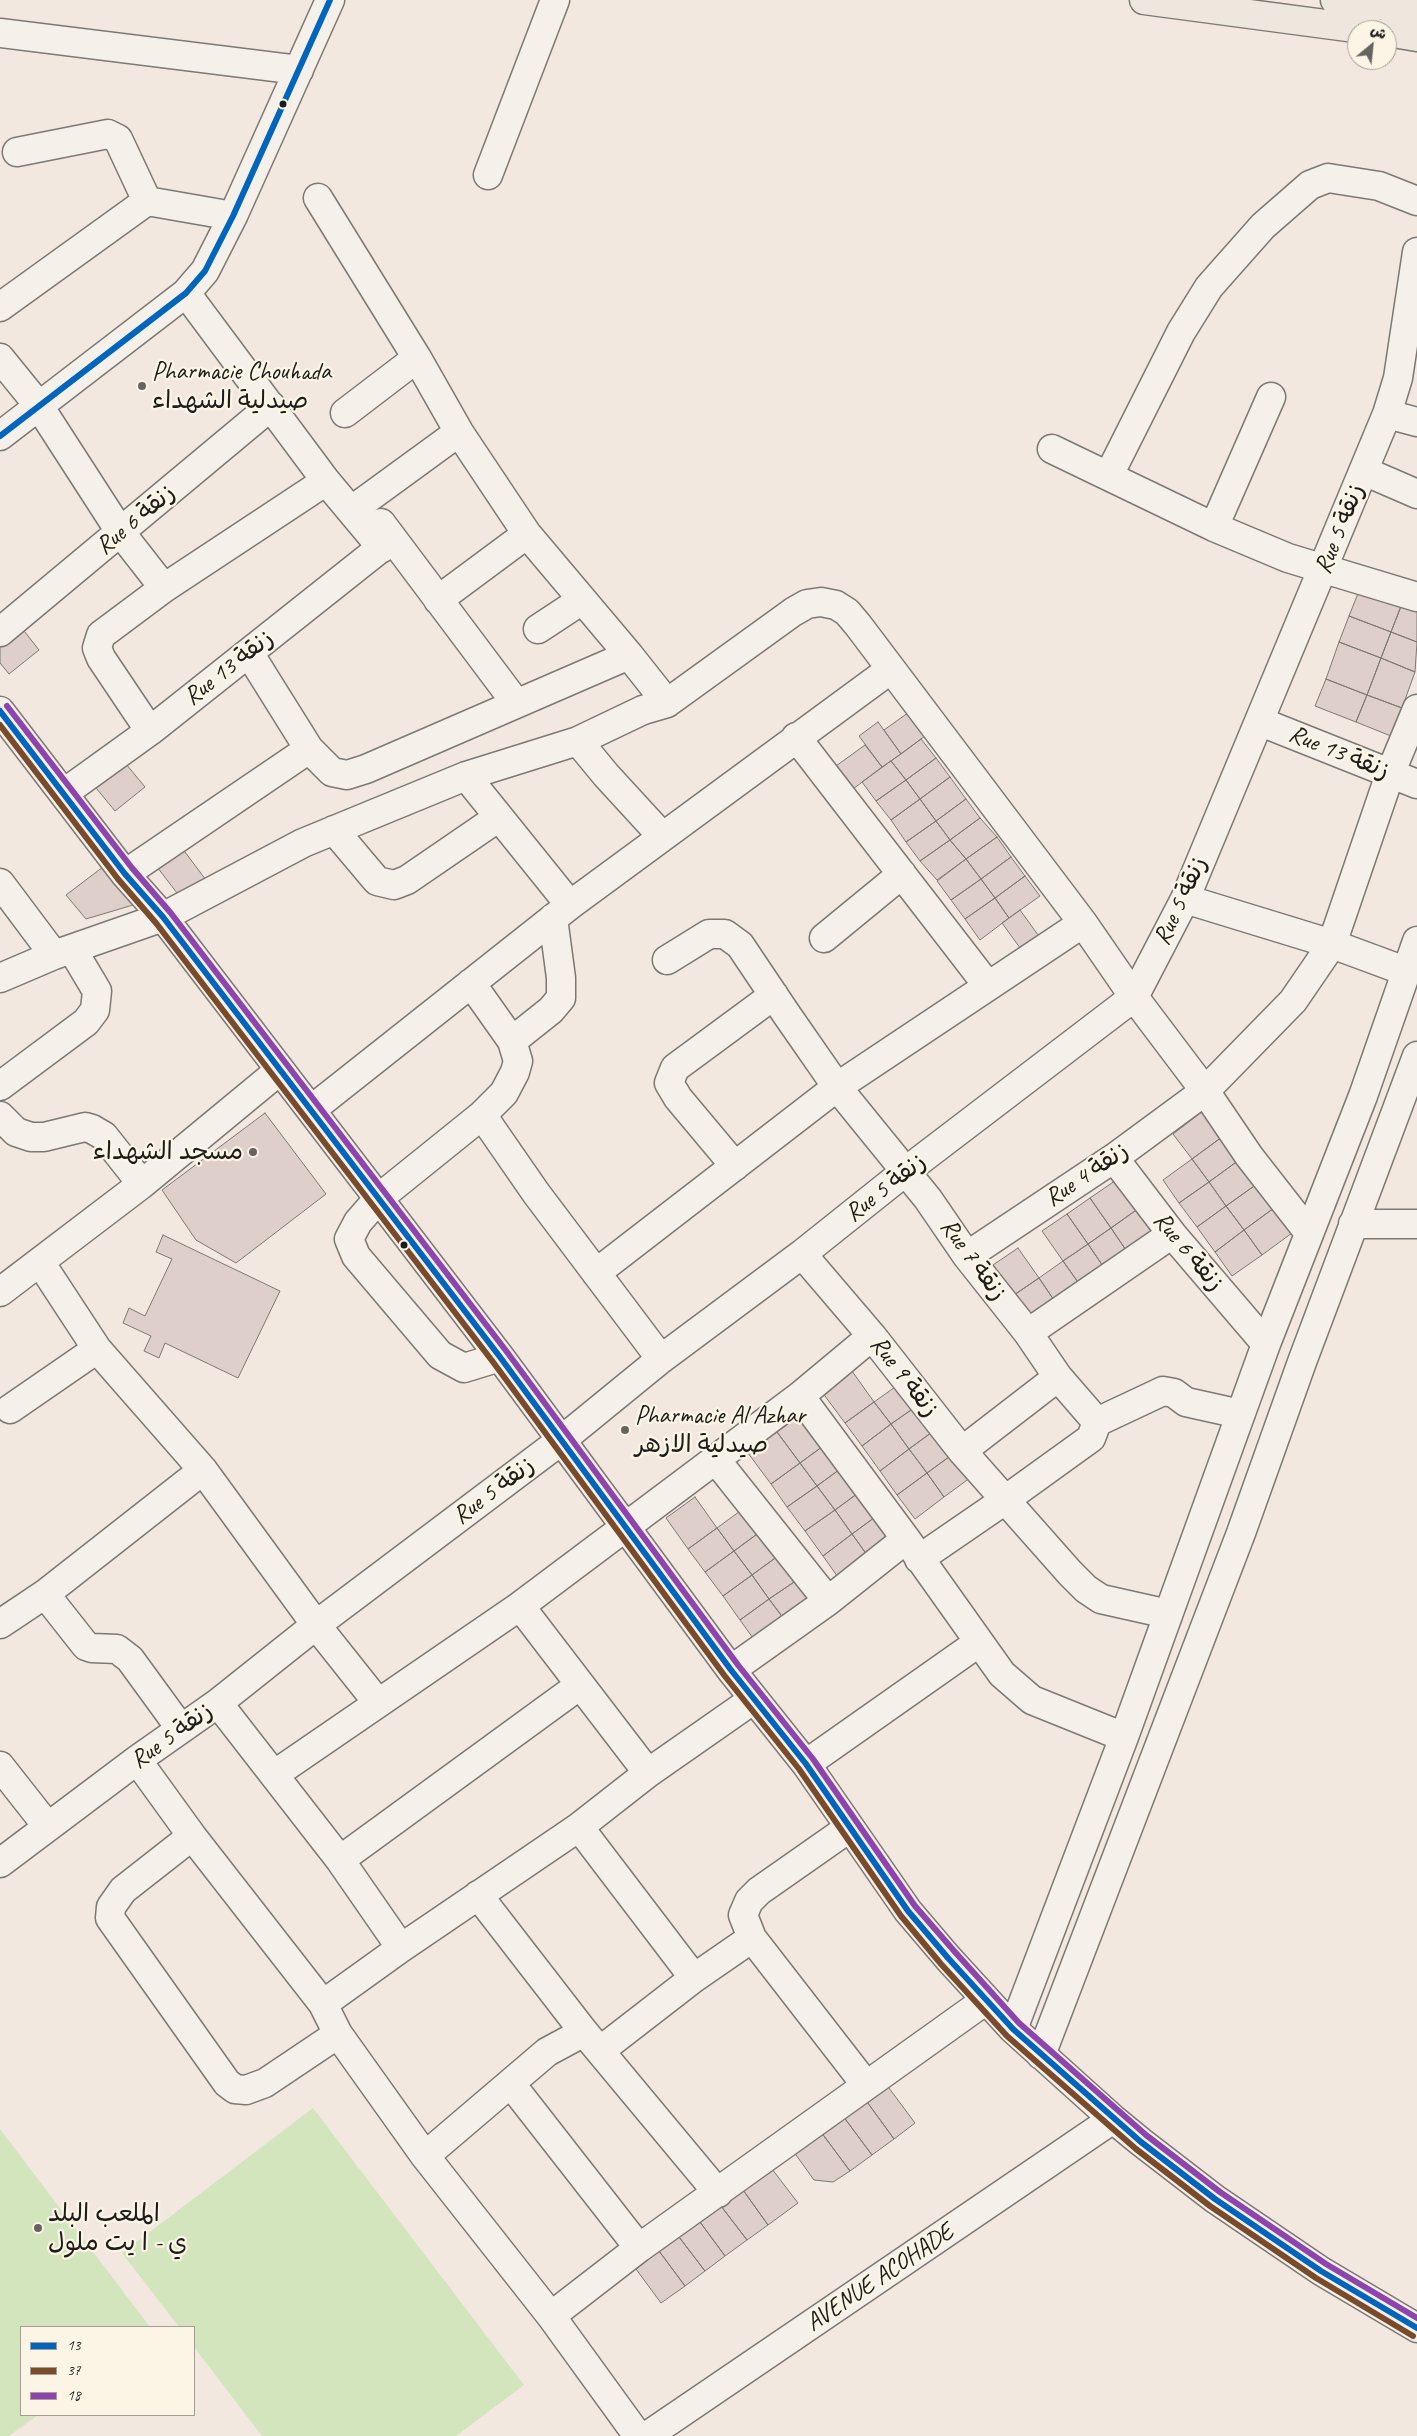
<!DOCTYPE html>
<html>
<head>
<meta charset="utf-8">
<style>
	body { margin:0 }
	#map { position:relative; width:1417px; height:2436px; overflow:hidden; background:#f2e8e0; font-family:Caveat,"Playpen Sans Arabic",sans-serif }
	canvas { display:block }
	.legend { position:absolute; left:20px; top:2326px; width:175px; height:90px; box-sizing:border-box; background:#fcf5e5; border:1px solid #a29e95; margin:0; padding:6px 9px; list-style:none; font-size:15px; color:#1c1c1c }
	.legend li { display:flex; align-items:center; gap:10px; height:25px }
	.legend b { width:25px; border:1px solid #a29e95 }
	.north { position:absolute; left:1347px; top:20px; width:50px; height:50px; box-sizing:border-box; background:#fcf5e5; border:1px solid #a29e95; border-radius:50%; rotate:28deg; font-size:14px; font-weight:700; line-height:20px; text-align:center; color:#1c1c1c }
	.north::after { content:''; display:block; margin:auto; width:18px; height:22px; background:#676361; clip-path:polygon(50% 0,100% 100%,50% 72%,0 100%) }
</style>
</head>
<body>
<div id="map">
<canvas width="1417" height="2436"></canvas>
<ul class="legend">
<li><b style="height:6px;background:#0065bd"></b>13</li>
<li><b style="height:6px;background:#7a4b2a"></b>37</li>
<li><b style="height:6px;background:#8e44ad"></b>18</li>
</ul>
<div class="north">ش</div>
</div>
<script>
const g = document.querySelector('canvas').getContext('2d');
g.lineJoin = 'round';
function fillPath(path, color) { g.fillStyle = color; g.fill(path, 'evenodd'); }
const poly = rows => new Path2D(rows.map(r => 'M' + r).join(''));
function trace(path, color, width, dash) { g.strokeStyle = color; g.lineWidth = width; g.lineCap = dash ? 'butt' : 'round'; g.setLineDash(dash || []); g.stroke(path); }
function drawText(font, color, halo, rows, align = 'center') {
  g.font = font + ' Caveat,"Playpen Sans Arabic",sans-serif'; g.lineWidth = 4.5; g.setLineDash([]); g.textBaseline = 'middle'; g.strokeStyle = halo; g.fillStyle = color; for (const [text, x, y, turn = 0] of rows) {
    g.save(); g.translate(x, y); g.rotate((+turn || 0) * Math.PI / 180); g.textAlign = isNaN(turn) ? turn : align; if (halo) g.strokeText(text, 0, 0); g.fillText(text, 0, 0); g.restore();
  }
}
const green = poly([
	[313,2108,524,2385,456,2436,262,2436,194,2347,194,2327,179,2327,122,2253],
	[0,2129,150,2327,21,2327,21,2415,38,2415,9,2436,0,2436]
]);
const building = poly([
	[1363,581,1405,596,1391,632,1349,616,1363,581],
	[1405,596,1417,601,1417,642,1391,632,1405,596],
	[1349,616,1391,632,1381,658,1339,642,1349,616],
	[21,627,39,650,9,674,0,663,0,643,21,627],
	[1391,632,1417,642,1415,672,1381,658,1391,632],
	[1339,642,1381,658,1367,695,1326,679,1339,642],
	[1381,658,1415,672,1402,708,1367,695,1381,658],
	[1326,679,1367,695,1356,722,1315,706,1326,679],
	[1367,695,1402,708,1391,736,1356,722,1367,695],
	[912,710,929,733,901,754,884,730,912,710],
	[878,722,901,754,882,767,859,736,878,722],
	[921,739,936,758,906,780,891,761,921,739],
	[865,745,882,767,853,789,836,766,865,745],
	[936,758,950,777,920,799,906,780,936,758],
	[891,761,906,780,876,801,862,782,891,761],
	[126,764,145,787,115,811,96,788,126,764],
	[950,777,966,799,936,821,920,799,950,777],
	[906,780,920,799,891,820,876,801,906,780],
	[920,799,936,821,906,842,891,820,920,799],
	[966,799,980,818,950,840,936,821,966,799],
	[980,818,997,837,966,859,950,840,980,818],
	[936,821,950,840,920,861,906,842,936,821],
	[997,837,1011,857,981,879,966,859,997,837],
	[950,840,966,859,937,880,920,861,950,840],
	[179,844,206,880,177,893,154,863,179,844],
	[1011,857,1025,876,995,898,981,879,1011,857],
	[966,859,981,879,951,900,937,881,966,859],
	[103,867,133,905,86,919,66,895,103,867],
	[1025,876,1040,896,1009,918,995,898,1025,876],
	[981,879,995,898,965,919,951,900,981,879],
	[995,898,1009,918,980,940,965,919,995,898],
	[1020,910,1041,939,1023,952,1002,923,1020,910],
	[1203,1111,1222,1137,1192,1159,1173,1134,1203,1111],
	[265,1113,326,1194,236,1263,196,1240,162,1190,265,1113],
	[1222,1137,1239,1160,1209,1182,1192,1159,1222,1137],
	[1192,1159,1209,1182,1179,1203,1163,1180,1192,1159],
	[1239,1160,1257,1184,1226,1206,1209,1182,1239,1160],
	[1122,1176,1142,1206,1111,1228,1090,1198,1122,1176],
	[1209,1182,1226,1206,1197,1227,1179,1203,1209,1182],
	[1257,1184,1274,1208,1244,1230,1226,1206,1257,1184],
	[1090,1198,1111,1228,1088,1244,1067,1214,1090,1198],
	[1142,1206,1164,1237,1132,1259,1111,1228,1142,1206],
	[1226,1206,1244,1230,1215,1252,1197,1227,1226,1206],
	[1274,1208,1292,1233,1262,1255,1244,1230,1274,1208],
	[1067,1214,1088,1244,1063,1261,1042,1231,1067,1214],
	[1111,1228,1132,1259,1109,1275,1088,1244,1111,1228],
	[1244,1230,1262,1255,1232,1276,1215,1252,1244,1230],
	[163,1235,280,1291,238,1378,165,1343,159,1358,144,1351,151,1336,123,1323,129,1308,145,1316,172,1259,156,1252,163,1235],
	[1088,1244,1109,1275,1085,1292,1063,1261,1088,1244],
	[1018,1248,1039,1278,1014,1295,993,1265,1018,1248],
	[1063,1261,1085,1292,1060,1309,1039,1278,1063,1261],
	[1039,1278,1060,1309,1036,1326,1014,1295,1039,1278],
	[852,1371,874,1402,845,1423,822,1392,852,1371],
	[905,1380,921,1403,891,1424,874,1402,905,1380],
	[874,1402,891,1424,862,1446,845,1423,874,1402],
	[921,1403,939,1427,909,1449,891,1424,921,1403],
	[808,1410,830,1441,800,1463,777,1432,808,1410],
	[891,1424,909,1449,880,1471,862,1446,891,1424],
	[939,1427,957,1451,927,1473,909,1449,939,1427],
	[777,1432,800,1463,771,1484,748,1453,777,1432],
	[830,1441,847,1464,817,1486,800,1463,830,1441],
	[909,1449,927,1473,897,1495,880,1471,909,1449],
	[957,1451,974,1475,944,1497,927,1473,957,1451],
	[800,1463,817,1486,787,1507,771,1484,800,1463],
	[847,1464,865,1488,835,1510,817,1486,847,1464],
	[927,1473,944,1497,915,1519,897,1495,927,1473],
	[817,1486,835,1510,805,1531,787,1507,817,1486],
	[865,1488,882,1512,852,1534,835,1510,865,1488],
	[695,1497,717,1528,688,1549,666,1518,695,1497],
	[747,1506,764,1529,734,1551,717,1528,747,1506],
	[835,1510,852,1534,823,1556,805,1531,835,1510],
	[882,1512,900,1537,870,1559,852,1534,882,1512],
	[717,1528,734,1551,705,1572,688,1549,717,1528],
	[764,1529,782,1553,752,1575,734,1551,764,1529],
	[852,1534,870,1559,840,1580,823,1556,852,1534],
	[734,1551,752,1575,723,1596,705,1572,734,1551],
	[782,1553,800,1578,769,1599,752,1575,782,1553],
	[752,1575,769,1599,740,1620,723,1596,752,1575],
	[800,1578,817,1602,787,1623,769,1599,800,1578],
	[769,1599,787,1623,758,1645,740,1620,769,1599],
	[883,2080,915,2123,894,2139,862,2095,883,2080],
	[862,2095,894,2139,872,2155,840,2112,862,2095],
	[840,2112,872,2155,850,2171,818,2128,840,2112],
	[818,2128,850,2171,833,2182,814,2180,791,2148,818,2128],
	[772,2169,798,2203,768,2225,743,2190,772,2169],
	[743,2190,768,2225,747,2240,721,2206,743,2190],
	[721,2206,747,2240,725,2256,700,2222,721,2206],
	[700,2222,725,2256,705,2271,679,2237,700,2222],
	[679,2237,705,2271,685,2286,659,2251,679,2237],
	[659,2251,685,2286,661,2303,636,2269,659,2251]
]);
const minor = poly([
	[0,33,299,70],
	[17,152,108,134,118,139,147,201,233,216],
	[488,175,555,0],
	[318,198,417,358,459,432,527,534,629,655,667,703],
	[186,293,326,481,382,548],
	[0,307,147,201],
	[0,358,39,406,121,533,164,588],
	[345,413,417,358],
	[1387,414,1417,422],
	[0,436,186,293,205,271,233,216,330,0],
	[1052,449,1214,527,1288,558,1417,597],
	[1364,471,1417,494],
	[1109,475,1181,332,1209,287,1263,226,1310,185,1328,178,1379,186,1417,201],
	[352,510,459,432],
	[381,523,516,703],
	[1214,527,1271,397],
	[438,600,527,534],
	[538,629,582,600],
	[0,632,271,406],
	[249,653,309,749],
	[0,711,125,874,163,917,500,1357,731,1670,806,1764,908,1911,948,1958,1013,2029,1113,2119,1141,2142,1215,2199,1321,2271,1417,2328],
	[1261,722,1417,784],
	[150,731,101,658,97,648,101,635,164,588,326,481],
	[796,737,988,986],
	[578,741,606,775,662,836],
	[466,776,570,905],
	[64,793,150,731,392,539],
	[334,830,377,881,394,885,407,880,499,817],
	[125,874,309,749,332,772,347,775,366,769,629,655],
	[0,883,54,955],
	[1185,899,1332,944,1405,971],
	[824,938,902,874],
	[667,960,709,934,725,934,740,945,787,1015,837,1087,928,1199,967,1256,1028,1333,1058,1377,1097,1422,1091,1438,1005,1500,919,1559],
	[0,978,54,955,163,917,303,843,466,776,578,741,643,710,667,703,793,612,807,604,821,602,836,605,847,612,858,625,1083,923,1134,997,1205,1091,1249,1156,1309,1233],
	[471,983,512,1041,518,1061,515,1072,504,1093,482,1115,379,1198,358,1222,349,1239,356,1256,440,1355,464,1368,500,1357],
	[512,1041,551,1010,561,998,561,978,553,918],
	[0,1086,86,1022,95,1010,97,991,72,949],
	[311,1110,570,905,891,669],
	[482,1115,536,1193,661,1359],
	[0,1116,16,1132,31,1137,44,1137,85,1127,92,1129,104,1136,142,1184],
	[1114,1158,1172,1234,1266,1344],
	[735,1166,678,1098,669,1083,675,1068,774,995],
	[1353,1224,1417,1224],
	[802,1254,872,1336,962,1451,1070,1573,1086,1589,1101,1599,1168,1614],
	[967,1256,1114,1158,1205,1091,1293,1001,1332,944,1390,774,1417,709],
	[40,1262,97,1349,203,1470,316,1625,378,1703],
	[596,1273,837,1087,1083,923],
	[0,1292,142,1184,280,1070],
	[1028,1333,1172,1234],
	[800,1396,906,1539,1002,1674,1032,1700,1124,1737],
	[10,1409,97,1349],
	[1097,1422,1163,1391,1174,1393,1186,1402,1240,1414],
	[962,1451,1058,1377],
	[716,1460,828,1601],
	[45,1594,86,1646,92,1648,117,1649,130,1659,181,1729],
	[520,1606,648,1773],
	[0,1624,45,1594,203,1470],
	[731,1670,828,1601,906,1539],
	[218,1703,340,1860,401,1948],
	[137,1760,192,1836,323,2004,338,2034,425,2156,551,2316,638,2436],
	[806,1764,978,1643],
	[0,1766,48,1827],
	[275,1774,520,1606,800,1396,872,1336],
	[579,1827,694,1978],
	[849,1828,759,1891,749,1901,743,1915,752,1938,866,2085],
	[192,1836,123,1890,111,1907,110,1918,227,2083,235,2089,246,2090,265,2083,338,2034],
	[340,1860,580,1685],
	[0,1863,137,1760,218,1703,316,1625,563,1439,661,1359,802,1254,906,1171,1134,997,1185,899,1387,414,1398,378,1417,252],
	[478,1895,584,2032,718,2193],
	[323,2004,401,1948,579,1827,648,1773,754,1699],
	[1013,2029,1124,1737,1266,1344,1363,1096,1417,941],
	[601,2050,694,1978,752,1938],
	[1041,2055,1241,1533,1302,1362,1417,1056],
	[511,2084,639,2248],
	[425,2156,547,2052,584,2032],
	[551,2316,639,2248,986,2000],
	[647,2436,1113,2119]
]);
const major = poly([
	[1144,0,1370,30],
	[1335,0,1417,10],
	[1387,32,1417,37]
]);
const bus1 = poly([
	[0,436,186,293,205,271,233,216,330,0],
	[0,711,125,874,163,917,500,1357,731,1670,806,1764,908,1911,948,1958,1013,2029,1141,2142,1215,2199,1321,2271,1417,2328]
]);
const bus2 = poly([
	[0,725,118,879,156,923,493,1362,724,1675,799,1769,901,1916,941,1964,1007,2036,1136,2149,1210,2206,1316,2278,1413,2336]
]);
const bus3 = poly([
	[7,706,132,868,170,912,507,1352,738,1665,813,1759,915,1906,955,1952,1019,2023,1146,2135,1220,2192,1326,2264,1417,2318]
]);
const markers = [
	[283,104,4.5,"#1c1c1c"],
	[142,386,5,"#676361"],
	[253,1152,5,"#676361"],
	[404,1245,4.5,"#1c1c1c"],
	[625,1430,5,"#676361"],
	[38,2228,5,"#676361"]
];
const poiNames = [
	["Pharmacie Chouhada",152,372],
	["صيدلية الشهداء",152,401],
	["مسجد الشهداء",243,1152,"right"],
	["Pharmacie Al Azhar",635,1416],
	["صيدلية الازهر",635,1445],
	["الملعب البلد",48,2214],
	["ي - ا يت ملول",48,2243]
];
const streetNames = [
	["Rue 6 زنقة",136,520,-40],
	["Rue 5 زنقة",1340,529,-68],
	["Rue 13 زنقة",229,668,-38],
	["Rue 13 زنقة",1339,753,22],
	["Rue 5 زنقة",1181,901,-65],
	["Rue 4 زنقة",1087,1175,-34],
	["Rue 5 زنقة",886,1188,-38],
	["Rue 6 زنقة",1188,1252,50],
	["Rue 7 زنقة",973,1260,54],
	["Rue 9 زنقة",904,1377,52],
	["Rue 5 زنقة",494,1491,-37],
	["Rue 5 زنقة",172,1736,-36],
	["AVENUE ACOHADE",880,2278,-34]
];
fillPath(green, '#d2e5bd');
fillPath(building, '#dfcfca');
trace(building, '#7c7874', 1);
trace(minor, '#7c7874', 31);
trace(major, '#7c7874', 31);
trace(minor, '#f5f0ea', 28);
trace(major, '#ede7dd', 28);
trace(bus1, '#0065bd', 6);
trace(bus2, '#7a4b2a', 6);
trace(bus3, '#8e44ad', 6);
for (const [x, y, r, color] of markers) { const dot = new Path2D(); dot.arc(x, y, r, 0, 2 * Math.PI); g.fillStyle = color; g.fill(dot); trace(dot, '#fcf5e5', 2); }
drawText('25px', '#1c1c1c', '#fcf5e5', poiNames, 'left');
drawText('25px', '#1c1c1c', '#fcf5e5', streetNames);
</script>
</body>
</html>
